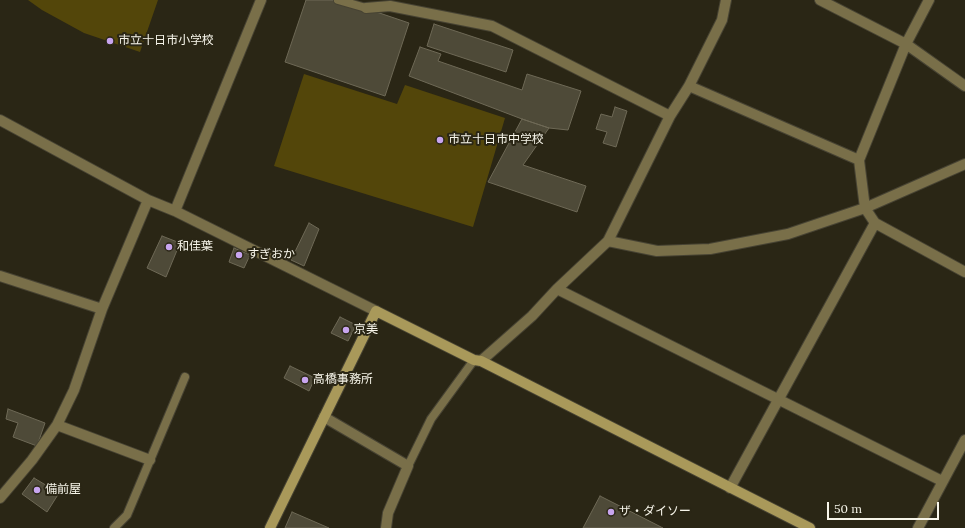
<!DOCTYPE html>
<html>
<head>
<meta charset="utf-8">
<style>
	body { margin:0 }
	#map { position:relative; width:965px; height:528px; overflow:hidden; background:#2a2615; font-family:Lora,serif }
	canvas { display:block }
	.scale { position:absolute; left:827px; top:502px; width:112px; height:18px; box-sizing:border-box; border:2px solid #f7f5ea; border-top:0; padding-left:5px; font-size:12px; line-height:14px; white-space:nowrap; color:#f7f5ea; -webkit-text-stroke:3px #2a2615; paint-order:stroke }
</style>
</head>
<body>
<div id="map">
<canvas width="965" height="528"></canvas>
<div class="scale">50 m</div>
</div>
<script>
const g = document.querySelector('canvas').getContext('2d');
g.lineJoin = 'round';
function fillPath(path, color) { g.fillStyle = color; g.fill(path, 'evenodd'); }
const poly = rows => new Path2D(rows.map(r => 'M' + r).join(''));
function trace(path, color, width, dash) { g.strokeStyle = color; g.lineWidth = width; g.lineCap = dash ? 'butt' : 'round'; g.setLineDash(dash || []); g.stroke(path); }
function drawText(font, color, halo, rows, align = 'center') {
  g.font = font + ' Lora,"Noto Sans JP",serif'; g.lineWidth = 4; g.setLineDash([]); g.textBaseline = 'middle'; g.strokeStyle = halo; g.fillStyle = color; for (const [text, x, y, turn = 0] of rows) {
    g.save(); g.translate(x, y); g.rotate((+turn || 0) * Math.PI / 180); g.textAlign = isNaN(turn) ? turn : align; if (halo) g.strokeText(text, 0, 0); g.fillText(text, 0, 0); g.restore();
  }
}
const green = poly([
	[28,0,158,0,140,52,84,33,42,10],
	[304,74,397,104,405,85,505,118,473,227,274,166]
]);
const building = poly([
	[306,0,341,0,409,23,385,96,285,62,306,0],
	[434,24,513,50,506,72,427,46,434,24],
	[420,47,441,54,438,61,522,90,527,74,581,91,568,130,549,128,522,119,409,76,420,47],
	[615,107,627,111,616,147,603,143,607,132,596,129,601,114,612,117,615,107],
	[522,119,549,128,523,165,586,186,577,212,488,182,522,119],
	[309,223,319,229,304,266,291,260,309,223],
	[162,236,180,243,166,277,147,268,162,236],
	[234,248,250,255,244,268,229,262,234,248],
	[340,317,356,325,348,341,331,333,340,317],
	[290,366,315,378,309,391,284,378,290,366],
	[8,409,45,423,37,446,13,437,18,423,6,419,8,409],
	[34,478,59,493,47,512,22,494,34,478],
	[600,496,663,528,583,528,600,496],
	[292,512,329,528,285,528,292,512]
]);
const lane = poly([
	[338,0,366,8],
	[408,466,431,419,474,360],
	[114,528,127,515,185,377]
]);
const street = poly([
	[820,0,906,44,965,86],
	[929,0,906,44,859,160,865,208,875,223,965,272],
	[366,8,390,6,492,26,670,116],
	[689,86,859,160],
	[0,120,148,200,175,211,376,311],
	[175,211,261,0],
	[608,241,657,251,710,249,788,234,865,208,965,164],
	[0,276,102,309],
	[557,289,942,481],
	[481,361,532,316,557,289,608,241,670,116,689,86,722,20,726,0],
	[324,417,408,466,388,513,386,528],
	[57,425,150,460],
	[730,488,875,223],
	[0,498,32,460,57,425,74,390,102,309,148,200],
	[918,528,965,440]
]);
const secondary = poly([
	[270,528,376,311,474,360,481,361,810,528]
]);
const markers = [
	[110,41,4,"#c8a5ef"],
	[440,140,4,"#c8a5ef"],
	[169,247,4,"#c8a5ef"],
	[239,255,4,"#c8a5ef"],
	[346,330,4,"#c8a5ef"],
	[305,380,4,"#c8a5ef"],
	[37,490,4,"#c8a5ef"],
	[611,512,4,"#c8a5ef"]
];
const poiNames = [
	["市立十日市小学校",118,41],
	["市立十日市中学校",448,140],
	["和佳葉",177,247],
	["すぎおか",247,255],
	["京美",354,330],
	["高橋事務所",313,380],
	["備前屋",45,490],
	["ザ・ダイソー",619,512]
];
fillPath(green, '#53460a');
fillPath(building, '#4e4a38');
trace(building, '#6e6956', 1);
trace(lane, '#474333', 10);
trace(street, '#474333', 12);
trace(secondary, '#474333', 12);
trace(lane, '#796f49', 8);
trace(street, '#796f49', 10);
trace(secondary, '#a9995a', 10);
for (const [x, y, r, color] of markers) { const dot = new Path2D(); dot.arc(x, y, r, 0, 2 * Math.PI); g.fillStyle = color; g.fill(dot); trace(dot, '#2a2615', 1.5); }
drawText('12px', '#f7f5ea', '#2a2615', poiNames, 'left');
</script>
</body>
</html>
